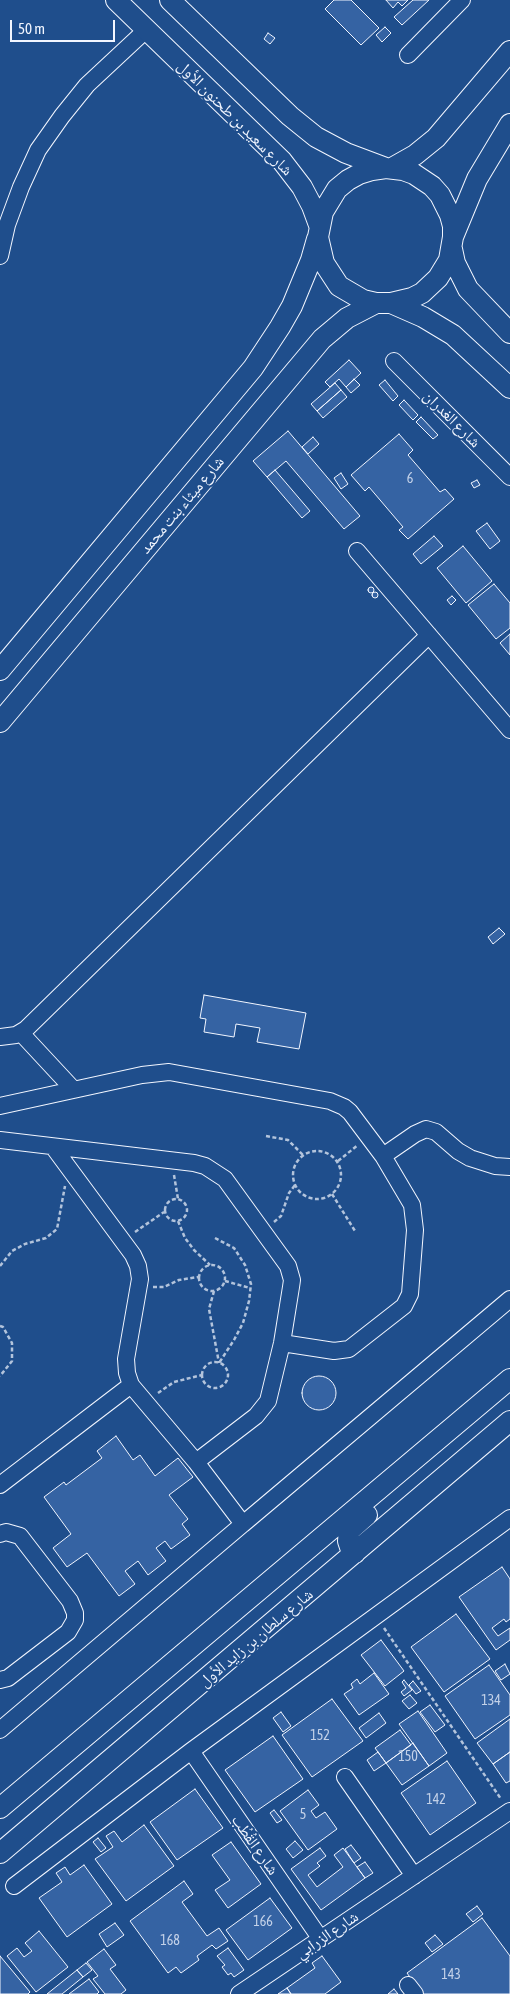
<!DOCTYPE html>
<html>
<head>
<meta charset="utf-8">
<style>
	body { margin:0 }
	#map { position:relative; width:510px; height:1994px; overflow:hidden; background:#1f4e8c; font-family:"Asap Condensed",sans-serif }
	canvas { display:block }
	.scale { position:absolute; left:10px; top:20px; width:105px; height:22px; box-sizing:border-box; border:2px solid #f2f6ff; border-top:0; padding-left:6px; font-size:15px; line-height:18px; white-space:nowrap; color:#f2f6ff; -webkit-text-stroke:4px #1f4e8c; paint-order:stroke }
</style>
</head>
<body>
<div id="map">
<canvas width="510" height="1994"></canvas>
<div class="scale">50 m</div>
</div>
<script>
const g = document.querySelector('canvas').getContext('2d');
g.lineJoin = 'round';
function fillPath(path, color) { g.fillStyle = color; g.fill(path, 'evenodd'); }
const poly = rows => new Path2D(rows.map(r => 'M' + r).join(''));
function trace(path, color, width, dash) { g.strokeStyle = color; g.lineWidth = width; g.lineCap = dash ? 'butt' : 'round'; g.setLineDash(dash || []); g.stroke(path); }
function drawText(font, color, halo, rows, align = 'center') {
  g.font = font + ' "Asap Condensed","Noto Naskh Arabic",sans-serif'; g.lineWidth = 4; g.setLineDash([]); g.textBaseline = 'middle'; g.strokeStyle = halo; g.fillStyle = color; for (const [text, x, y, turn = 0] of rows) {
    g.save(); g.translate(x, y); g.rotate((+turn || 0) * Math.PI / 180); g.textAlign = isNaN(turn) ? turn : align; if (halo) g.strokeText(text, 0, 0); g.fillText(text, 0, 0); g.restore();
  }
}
const building = poly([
	[334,0,351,0,379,28,361,45,325,9,334,0],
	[386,0,408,0,402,6,398,2,393,8,386,0],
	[413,0,429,0,402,25,394,17,413,0],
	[385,27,391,33,382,42,376,35,385,27],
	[268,33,275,38,270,44,264,39,268,33],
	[349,360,361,373,346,387,339,379,330,387,325,382,349,360],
	[354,379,360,385,351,393,346,387,354,379],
	[385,380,398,396,393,401,379,385,385,380],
	[335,383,341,390,317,411,311,404,335,383],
	[341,390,347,397,323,418,317,411,341,390],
	[404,400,418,415,413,420,399,405,404,400],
	[421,417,438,435,433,439,416,422,421,417],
	[288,431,360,516,344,529,286,461,267,477,253,461,288,431],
	[399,434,413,450,408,455,440,492,445,489,454,499,408,539,399,530,403,527,369,487,365,491,351,475,399,434],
	[313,437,319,444,308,454,302,447,313,437],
	[275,470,310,511,302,518,267,477,275,470],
	[341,473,348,484,341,489,334,478,341,473],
	[477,480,480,485,474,488,471,483,477,480],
	[487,523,500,541,490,549,476,531,487,523],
	[434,536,443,546,421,564,413,554,434,536],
	[463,546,492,581,466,603,437,568,463,546],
	[494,584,510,603,510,628,496,639,468,605,494,584],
	'368 590a3 3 0 1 1 6 0a3 3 0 1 1-6 0Z',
	'372 595a3 3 0 1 1 6 0a3 3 0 1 1-6 0Z',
	[452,596,456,600,451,605,447,600,452,596],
	[510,634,510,655,500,643,510,634],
	[499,928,505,934,493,944,488,937,499,928],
	[204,995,306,1013,299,1049,257,1042,260,1028,236,1024,234,1037,204,1032,206,1019,200,1018,204,995],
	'302 1393a17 17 0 1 1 34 0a17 17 0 1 1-34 0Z',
	[116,1436,133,1460,140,1455,155,1476,178,1458,193,1477,169,1495,188,1519,182,1524,190,1535,171,1549,165,1541,156,1548,166,1561,148,1575,138,1561,125,1571,135,1584,119,1596,87,1553,67,1567,53,1548,71,1534,44,1497,64,1482,66,1485,102,1458,97,1451,116,1436],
	[502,1567,510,1579,510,1619,506,1622,504,1619,492,1628,498,1636,510,1628,510,1640,496,1650,459,1597,502,1567],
	[456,1614,490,1659,444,1692,411,1647,456,1614],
	[381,1640,404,1671,385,1686,361,1655,381,1640],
	[505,1664,510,1674,501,1680,495,1671,505,1664],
	[489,1665,510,1695,510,1715,475,1739,445,1696,489,1665],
	[374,1673,389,1694,359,1715,344,1694,353,1688,351,1684,357,1679,360,1684,374,1673],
	[404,1680,412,1690,404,1696,401,1692,406,1688,402,1682,404,1680],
	[413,1681,421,1691,416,1694,409,1685,413,1681],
	[410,1695,417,1703,409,1709,402,1701,410,1695],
	[332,1699,363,1741,312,1777,282,1735,332,1699],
	[430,1705,445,1725,435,1732,420,1712,430,1705],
	[418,1711,447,1753,429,1766,399,1724,418,1711],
	[281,1712,291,1726,283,1732,273,1718,281,1712],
	[379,1713,386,1723,366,1738,359,1728,379,1713],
	[510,1719,510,1752,493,1764,477,1743,510,1719],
	[400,1730,411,1745,386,1763,375,1748,400,1730],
	[273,1736,303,1779,255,1812,225,1770,273,1736],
	[413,1743,429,1766,402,1785,386,1763,413,1743],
	[378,1752,386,1763,374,1771,367,1760,378,1752],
	[510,1752,510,1781,506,1783,493,1764,510,1752],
	[447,1761,476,1803,430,1835,401,1793,447,1761],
	[195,1789,223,1828,177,1860,150,1822,195,1789],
	[308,1790,319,1805,311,1811,316,1818,325,1812,337,1829,308,1850,280,1811,308,1790],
	[274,1810,282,1820,277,1823,270,1813,274,1810],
	[144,1825,174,1866,126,1901,95,1859,113,1847,106,1836,114,1831,122,1842,144,1825],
	[98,1838,106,1848,101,1852,93,1842,98,1838],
	[295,1841,303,1850,293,1858,286,1849,295,1841],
	[231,1842,261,1884,228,1908,215,1890,230,1880,212,1855,231,1842],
	[351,1845,361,1858,354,1863,345,1849,351,1845],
	[320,1848,326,1856,317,1863,320,1866,308,1875,317,1887,343,1867,334,1855,343,1848,365,1878,321,1910,291,1869,320,1848],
	[365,1862,373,1873,365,1878,357,1867,365,1862],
	[84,1865,112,1904,67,1937,39,1898,62,1882,56,1873,65,1867,70,1875,84,1865],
	[184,1881,193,1894,182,1902,207,1936,219,1928,228,1941,216,1949,212,1945,197,1956,199,1960,181,1973,176,1967,168,1973,130,1921,184,1881],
	[270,1898,292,1928,248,1960,226,1930,270,1898],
	[477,1906,483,1914,473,1922,466,1914,477,1906],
	[482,1918,510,1956,510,1994,422,1994,407,1973,482,1918],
	[115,1923,124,1935,107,1947,99,1934,115,1923],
	[39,1931,68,1967,36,1992,7,1956,17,1948,24,1957,32,1951,25,1943,39,1931],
	[435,1935,443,1944,432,1952,425,1943,435,1935],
	[228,1948,244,1970,234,1977,231,1973,228,1975,222,1967,225,1965,217,1956,228,1948],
	[104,1949,116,1965,110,1969,126,1990,121,1994,105,1994,93,1979,98,1976,87,1962,104,1949],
	[0,1956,30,1992,28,1994,0,1994,0,1956],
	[322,1956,341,1982,325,1994,291,1994,287,1988,315,1968,312,1963,322,1956],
	[86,1963,92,1970,83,1977,77,1970,86,1963],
	[77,1970,83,1977,62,1994,47,1994,77,1970],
	[89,1979,99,1992,97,1994,69,1994,89,1979],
	[287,1988,291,1994,278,1994,287,1988],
	[394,1989,398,1994,388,1994,394,1989]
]);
const path = poly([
	[266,1136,288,1140,303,1155],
	'293 1175a24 24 0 1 1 48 0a24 24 0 1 1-48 0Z',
	[338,1161,358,1145],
	[174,1175,178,1199],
	[332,1194,355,1231],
	'165 1210a11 11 0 1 1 22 0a11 11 0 1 1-22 0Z',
	[178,1221,185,1238,194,1250,210,1265],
	[274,1222,281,1216,289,1193,295,1185],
	[135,1232,164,1212],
	[215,1238,234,1248,245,1265,251,1284,249,1301,243,1323,234,1340,219,1363],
	'199 1278a13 13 0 1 1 26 0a13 13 0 1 1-26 0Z',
	[0,1266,12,1251,25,1244,46,1238,57,1229,65,1186],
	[225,1281,250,1288],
	[153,1287,164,1287,179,1280,198,1277],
	[214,1291,209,1309,219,1363],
	[0,1326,3,1327,12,1343,12,1361,0,1376],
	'202 1375a13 13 0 1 1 26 0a13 13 0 1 1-26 0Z',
	[158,1393,174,1382,202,1375],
	[384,1628,501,1799]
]);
const minor = poly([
	[408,55,462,0],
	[0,256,7,225,21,187,38,150,62,116,87,85,146,30],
	[394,361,510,477],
	[357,551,510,730],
	[21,1033,73,1089],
	[0,1037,16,1035,26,1029,429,635],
	[0,1106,142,1075,169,1072,330,1101,344,1107,350,1112,383,1156,412,1205,415,1230,410,1294,404,1306,349,1349,334,1351,282,1343],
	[0,1140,194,1163,205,1166,225,1179,288,1266,292,1280,291,1287,282,1343,268,1401,256,1416,196,1462],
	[383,1156,415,1134,426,1129,436,1132,458,1151,470,1158,495,1166,510,1167],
	[0,1485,131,1385],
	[243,1524,510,1299],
	[0,1534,6,1532,20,1536,70,1601,75,1613,75,1620,68,1632,8,1678,0,1680],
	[0,1730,243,1524,196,1462,131,1385,127,1373,126,1359,140,1279,138,1266,133,1255,54,1148],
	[191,1751,320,1938],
	[345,1777,414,1876],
	[14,1886,191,1751,510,1518],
	[408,1985,415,1994],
	[239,1994,510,1811]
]);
const major = poly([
	[116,0,282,161,302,187,312,206,319,225],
	[170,0,290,116,316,137,346,153,386,168,403,170,414,174,432,186,440,195,450,215,453,226,453,237,449,260,438,278,422,293,412,298,391,303,376,303,363,300,339,286,324,263,318,237,323,212,337,189,348,180,359,174,372,170,386,168],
	[392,168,415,155,436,138,510,51],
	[453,237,477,179,510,124],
	[452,249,455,263,468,289,510,333],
	[391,303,423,317,453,335,510,388],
	[0,670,253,368,280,327,292,306,311,260,317,239],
	[0,722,322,339,347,318,376,303],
	[355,1553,351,1550,348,1541,349,1531,367,1515],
	[0,1808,510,1379],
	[0,1853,510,1421]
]);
const numberNames = [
	["6",410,479],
	["134",491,1701],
	["152",320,1736],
	["150",408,1757],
	["142",436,1800],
	["5",303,1815],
	["166",263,1922],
	["168",170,1941],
	["143",451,1975]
];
const streetNames = [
	["شارع سعيد بن طحنون الأول",235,118,45],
	["شارع الغدران",452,419,45],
	["شارع ميثاء بنت محمد",182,505,-50],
	["شارع سلطان بن زايد الأول",256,1638,-40],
	["شارع القُطُب",255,1845,55],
	["شارع الزرابي",327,1935,-34]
];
fillPath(building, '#3563a3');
trace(building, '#f2f6ff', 1);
trace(minor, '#f2f6ff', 18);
trace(major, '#f2f6ff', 22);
trace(path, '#b3c4dc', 2.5, [4, 2.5]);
trace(minor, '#1f4e8c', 16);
trace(major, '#1f4e8c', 20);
drawText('14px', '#c3d1e8', null, numberNames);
drawText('16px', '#f2f6ff', '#1f4e8c', streetNames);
</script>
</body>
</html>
